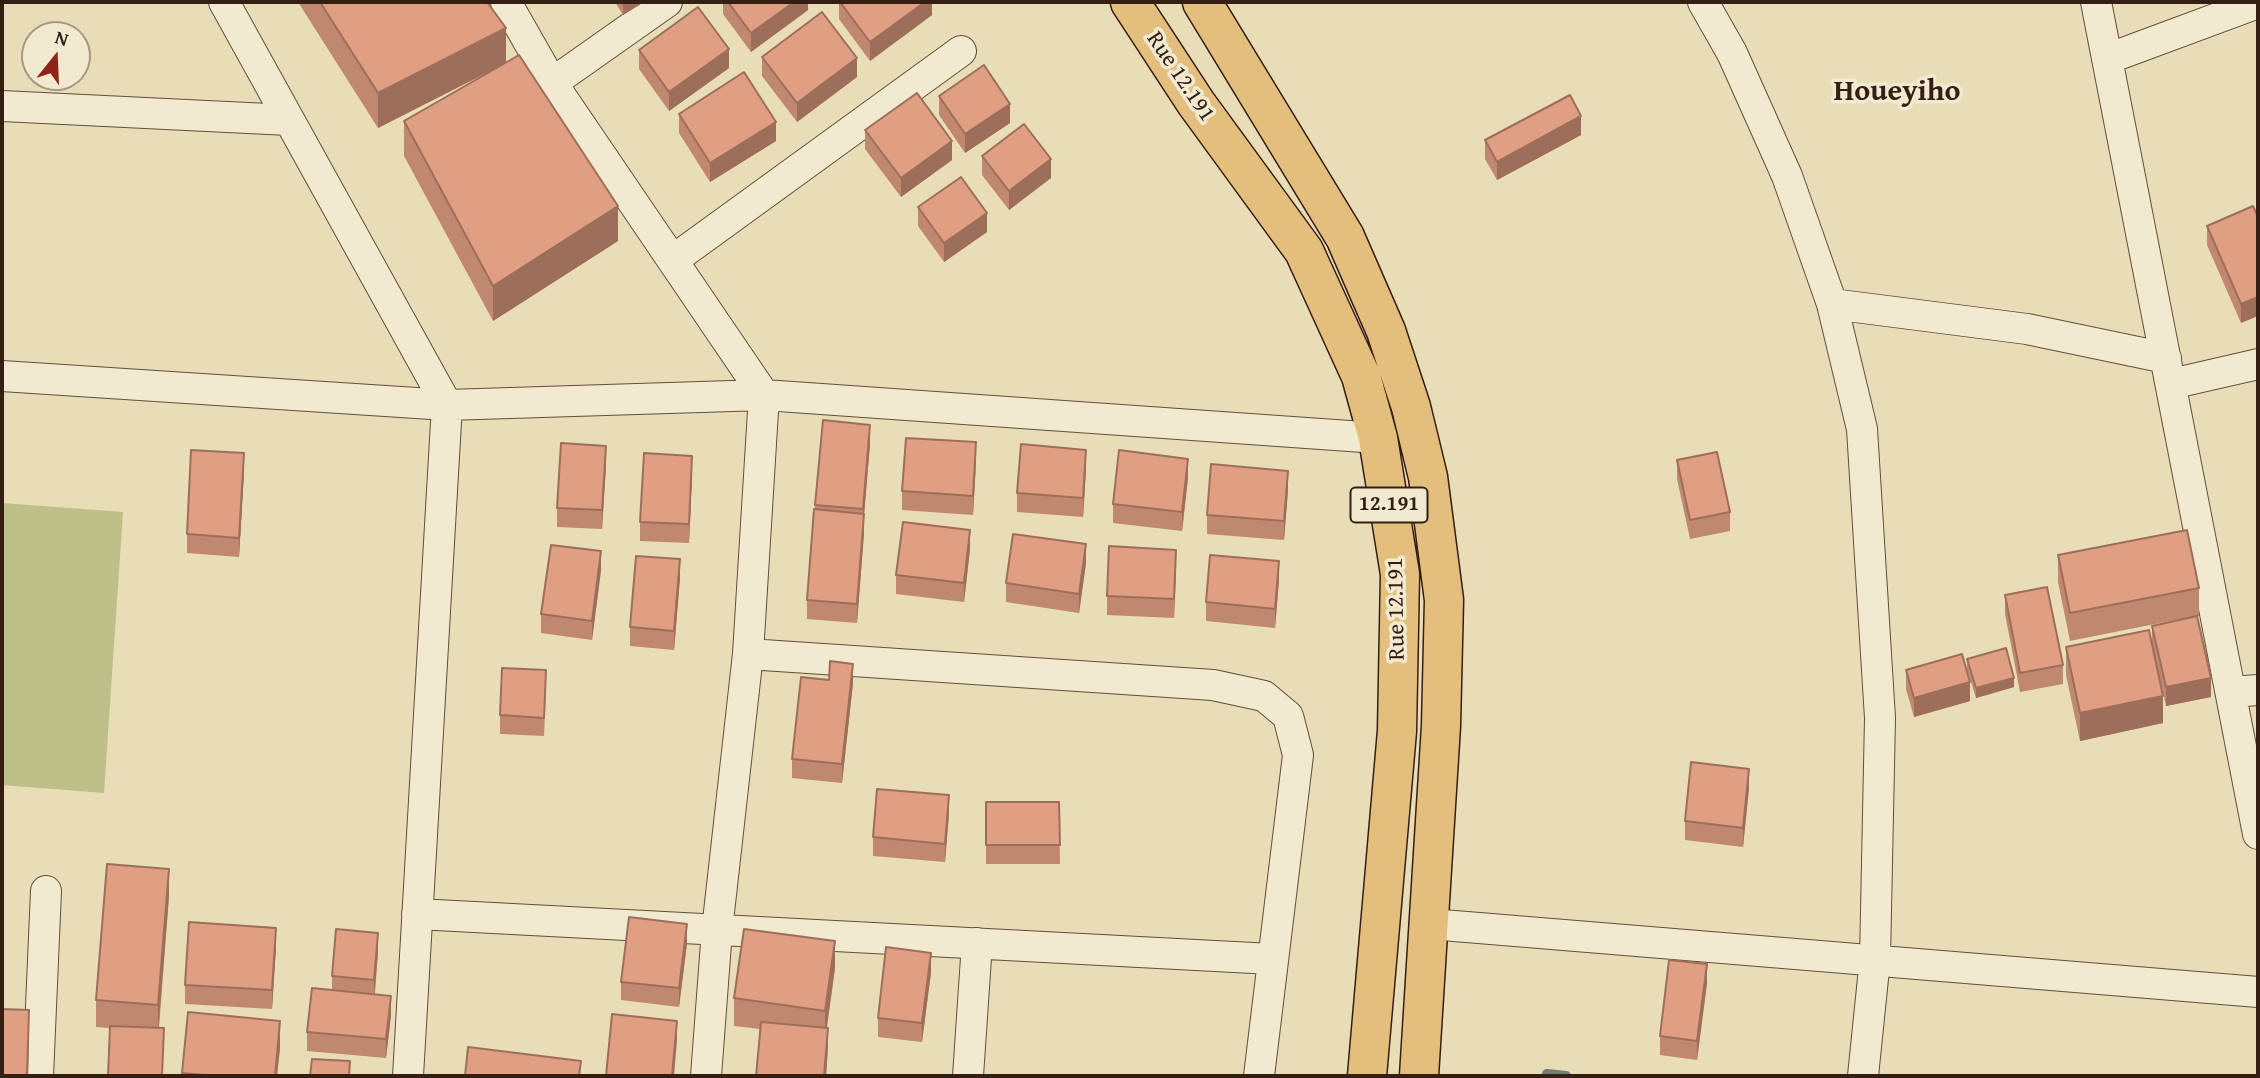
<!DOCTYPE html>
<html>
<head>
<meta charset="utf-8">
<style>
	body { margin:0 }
	#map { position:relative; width:2260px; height:1078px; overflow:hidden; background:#e9ddb7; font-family:"Gentium Book Plus",serif }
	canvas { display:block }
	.frame { position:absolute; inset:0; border:4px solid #351e13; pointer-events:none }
	.north { position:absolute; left:21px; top:21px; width:70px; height:70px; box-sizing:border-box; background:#f1e9d0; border:2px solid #a69884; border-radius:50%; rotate:18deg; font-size:19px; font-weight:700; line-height:28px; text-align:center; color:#351e13 }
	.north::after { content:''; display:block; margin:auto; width:24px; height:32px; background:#8f2418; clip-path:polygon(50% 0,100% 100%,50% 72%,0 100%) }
</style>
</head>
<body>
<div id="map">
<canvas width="2260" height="1078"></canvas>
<div class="frame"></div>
<div class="north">N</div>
</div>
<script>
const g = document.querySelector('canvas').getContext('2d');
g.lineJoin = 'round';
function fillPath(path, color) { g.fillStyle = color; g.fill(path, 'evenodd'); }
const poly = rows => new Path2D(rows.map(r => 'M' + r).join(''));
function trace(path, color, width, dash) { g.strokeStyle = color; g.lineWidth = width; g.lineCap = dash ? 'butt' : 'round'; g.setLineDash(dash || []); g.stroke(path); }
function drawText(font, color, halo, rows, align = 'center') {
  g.font = font + ' "Gentium Book Plus",serif'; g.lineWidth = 7; g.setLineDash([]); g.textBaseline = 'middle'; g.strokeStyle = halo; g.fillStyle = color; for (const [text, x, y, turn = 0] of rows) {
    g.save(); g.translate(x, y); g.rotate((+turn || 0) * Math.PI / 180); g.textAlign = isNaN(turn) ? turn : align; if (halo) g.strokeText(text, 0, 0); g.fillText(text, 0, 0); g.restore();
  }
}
const green = poly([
	[2,503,123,512,104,793,2,785]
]);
const stream = poly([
	[1547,1074,1566,1076]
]);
const minor = poly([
	[224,2,447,405,408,1076],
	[506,2,552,83,764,395,748,654,717,930,706,1076],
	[1703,2,1732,53,1787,176,1832,304,1862,429,1880,718,1875,959,1863,1076],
	[2096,2,2258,834],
	[2107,59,2258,3],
	[552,83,667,2],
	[2,106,289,120],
	[673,260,961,51],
	[1832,304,2027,329,2166,358],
	[2,376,447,405,764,395,1378,438],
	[2171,384,2258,364],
	[748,654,1213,685,1264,696,1288,716,1298,755,1259,1076],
	[2231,692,2258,690],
	[417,914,1272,959],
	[1430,924,2258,992],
	[38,1076,46,891],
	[968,1076,977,943]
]);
const primary = poly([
	[1130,2,1196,103,1304,251,1361,376,1378,438,1400,574,1397,731,1367,1076],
	[1202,2,1345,237,1386,331,1411,407,1428,477,1444,600,1441,726,1419,1076]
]);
const wall = poly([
	[298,2,487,2,506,63,618,241,493,321,404,156,404,121,498,67,378,128],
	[615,2,644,2,623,15],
	[723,2,808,2,808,10,751,52,723,14],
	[839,2,932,2,932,15,870,61,839,19],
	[639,50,729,68,669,111,639,69],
	[762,57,857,77,797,122,762,76],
	[939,96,1010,123,965,153,939,115],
	[679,114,776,141,710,182,679,133],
	[865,130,952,160,901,197,865,149],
	[1581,135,1497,180,1485,159,1485,140],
	[982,156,1051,178,1009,210,982,175],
	[2253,206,2241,323,2207,245,2207,226],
	[918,207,987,232,944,262,918,226],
	[870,444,864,514,864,533,857,623,807,619,807,600,815,505],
	[1677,460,1730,512,1730,531,1690,539,1677,479],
	[976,461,973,515,902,510,902,491],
	[606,465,602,529,557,527,557,508],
	[1086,469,1083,517,1017,512,1017,493],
	[244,472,239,557,187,553,187,534],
	[692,475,689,543,640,541,640,522],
	[1188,478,1182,531,1113,523,1113,504],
	[1288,490,1284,540,1207,534,1207,515],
	[970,549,964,602,896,594,896,575],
	[2058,555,2199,588,2199,616,2197,616,2211,697,2166,706,2152,645,2152,626,2185,618,2070,641,2058,582],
	[1086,563,1079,613,1006,602,1006,583],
	[1176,569,1174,618,1107,615,1107,596],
	[601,570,592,640,541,633,541,614],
	[680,578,674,650,630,646,630,627],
	[1279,580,1275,628,1206,621,1206,602],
	[2005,595,2063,665,2063,684,2020,692,2005,614],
	[2066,647,2163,723,2080,741,2066,675],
	[1967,659,2014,687,1976,698,1967,669],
	[1906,670,1970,701,1914,717,1906,689],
	[829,680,853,683,842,783,792,778,792,759],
	[546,689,544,736,500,734,500,715],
	[1749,788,1743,847,1685,840,1685,821],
	[986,802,1059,802,1060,864,986,864],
	[949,814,945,862,873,856,873,837],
	[169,896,159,1028,164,1047,110,1028,96,1027,96,1000],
	[687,943,679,1007,621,1000,621,982],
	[276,947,272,1009,185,1004,185,985],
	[378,952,375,994,391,1015,386,1058,307,1051,307,1032,332,990,332,976],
	[835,968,827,1028,828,1047,826,1076,756,1076,760,1029,734,1026,734,998],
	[931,972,922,1042,878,1037,878,1018],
	[1707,983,1697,1060,1660,1055,1660,1036],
	[188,1012,280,1048,277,1076,182,1076]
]);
const shadedWall = poly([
	[623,2,644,2,623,15],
	[794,2,808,2,808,10,751,52,751,33],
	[925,2,932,2,932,15,870,61,870,42],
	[506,28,506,63,378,128,378,93],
	[729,49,729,68,669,111,669,92],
	[857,58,857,77,797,122,797,103],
	[1010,104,1010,123,965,153,965,134],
	[1581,116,1581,135,1497,180,1497,162],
	[776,122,776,141,710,182,710,163],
	[952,141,952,160,901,197,901,178],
	[1051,159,1051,178,1009,210,1009,191],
	[618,206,618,241,493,321,493,286],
	[987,213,987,232,944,262,944,243],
	[2258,297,2258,316,2241,323,2241,304],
	[870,425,870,444,863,528,863,509],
	[976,442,976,461,973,515,973,496],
	[606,446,606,465,602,529,602,510],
	[1086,450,1086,469,1083,517,1083,498],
	[244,453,244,472,239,557,239,538],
	[692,456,692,475,689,543,689,524],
	[1188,459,1188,478,1182,531,1182,512],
	[1288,471,1288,490,1284,540,1284,521],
	[864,514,864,533,857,623,857,604],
	[970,530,970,549,964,602,964,583],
	[1086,544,1086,563,1079,613,1079,594],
	[1176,550,1176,569,1174,618,1174,599],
	[601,551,601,570,592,640,592,621],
	[680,559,680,578,674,650,674,631],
	[1279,561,1279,580,1275,628,1275,609],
	[853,664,853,683,842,783,842,764],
	[2014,678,2014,687,1976,698,1976,688],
	[2211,678,2211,697,2166,706,2166,687],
	[1970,682,1970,701,1914,717,1914,698],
	[2163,696,2163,723,2080,741,2080,713],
	[1749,769,1749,788,1743,847,1743,828],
	[949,795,949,814,945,862,945,844],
	[169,869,169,896,158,1033,158,1005],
	[687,924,687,943,679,1007,679,988],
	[276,928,276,947,272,1009,272,990],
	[378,933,378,952,374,999,374,980],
	[835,941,835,968,825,1038,825,1011],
	[931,953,931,972,922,1042,922,1023],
	[1707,964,1707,983,1697,1060,1697,1041],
	[391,996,391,1015,386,1058,386,1039],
	[29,1010,29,1038,28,1076,27,1076],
	[280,1021,280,1048,277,1076,275,1076],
	[677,1021,677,1040,674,1076,672,1076],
	[828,1028,828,1047,826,1076,824,1076]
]);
const building = poly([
	[320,2,487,2,506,28,378,93,320,2],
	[728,2,794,2,751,33,728,2],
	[840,2,925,2,870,42,840,2],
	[698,7,729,49,669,92,639,50,698,7],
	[822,12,857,58,797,103,762,57,822,12],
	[519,55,618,206,493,286,404,121,519,55],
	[984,65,1010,104,965,134,939,96,984,65],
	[744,72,776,122,710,163,679,114,744,72],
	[917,93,952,141,901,178,865,130,917,93],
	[1570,95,1581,116,1497,162,1485,140,1570,95],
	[1024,124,1051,159,1009,191,982,156,1024,124],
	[961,177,987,213,944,243,918,207,961,177],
	[2253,206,2258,217,2258,297,2241,304,2207,226,2253,206],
	[823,420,870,425,863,509,815,505,823,420],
	[906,438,976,442,973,496,902,491,906,438],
	[561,443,606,446,602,510,557,508,561,443],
	[1021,444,1086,450,1083,498,1017,493,1021,444],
	[191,450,244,453,239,538,187,534,191,450],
	[1119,450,1188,459,1182,512,1113,504,1119,450],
	[1717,452,1730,512,1690,520,1677,460,1717,452],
	[644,453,692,456,689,524,640,522,644,453],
	[1211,464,1288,471,1284,521,1207,515,1211,464],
	[814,509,864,514,857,604,807,600,814,509],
	[903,522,970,530,964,583,896,575,903,522],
	[2187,530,2199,588,2070,613,2058,555,2187,530],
	[1013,534,1086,544,1079,594,1006,583,1013,534],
	[551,545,601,551,592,621,541,614,551,545],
	[1109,546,1176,550,1174,599,1107,596,1109,546],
	[1210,555,1279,561,1275,609,1206,602,1210,555],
	[636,556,680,559,674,631,630,627,636,556],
	[2047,587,2063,665,2020,673,2005,595,2047,587],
	[2197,616,2211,678,2166,687,2152,626,2197,616],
	[2149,630,2163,696,2080,713,2066,647,2149,630],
	[2006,648,2014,678,1976,688,1967,659,2006,648],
	[1962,654,1970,682,1914,698,1906,670,1962,654],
	[830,661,853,664,842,764,792,759,801,677,829,680,830,661],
	[502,668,546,670,544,718,500,715,502,668],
	[1691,762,1749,769,1743,828,1685,821,1691,762],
	[877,789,949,795,945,844,873,837,877,789],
	[986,802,1059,802,1060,845,986,845,986,802],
	[107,864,169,869,158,1005,96,1000,107,864],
	[629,917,687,924,679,988,621,982,629,917],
	[189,922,276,928,272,990,185,985,189,922],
	[336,929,378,933,374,980,332,976,336,929],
	[744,929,835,941,825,1011,734,998,744,929],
	[886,947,931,953,922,1023,878,1018,886,947],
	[1669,960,1707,964,1697,1041,1660,1036,1669,960],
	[312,988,391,996,386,1039,307,1032,312,988],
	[2,1009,29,1010,27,1076,2,1076,2,1009],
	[188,1012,280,1021,275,1076,215,1076,182,1073,188,1012],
	[612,1014,677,1021,672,1076,606,1076,612,1014],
	[761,1022,828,1028,824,1076,756,1076,761,1022],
	[110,1026,164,1028,162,1076,108,1076,110,1026],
	[468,1047,581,1061,579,1076,465,1076,468,1047],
	[312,1059,350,1061,349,1076,310,1076,312,1059]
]);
const shields = [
	[1389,505,77]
];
const shieldNames = [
	["12.191",1389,505]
];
const streetNames = [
	["Rue 12.191",1180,77,56],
	["Rue 12.191",1397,609,-91]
];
const districtNames = [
	["Houeyiho",1897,92]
];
fillPath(green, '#bebf89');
trace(stream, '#707c74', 10);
trace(minor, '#624e3c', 32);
trace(primary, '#351e13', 41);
trace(minor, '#f1e9d0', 30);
trace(primary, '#e4be7c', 38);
fillPath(wall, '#c18870');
fillPath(shadedWall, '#9d6f5b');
fillPath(building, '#e09e82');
trace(building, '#9d6f5b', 2);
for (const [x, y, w] of shields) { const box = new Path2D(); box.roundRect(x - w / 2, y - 17.5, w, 35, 5); g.fillStyle = '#f1e9d0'; g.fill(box); trace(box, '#351e13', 2); }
drawText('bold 21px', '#351e13', null, shieldNames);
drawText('23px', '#351e13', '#f1e9d0', streetNames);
drawText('bold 30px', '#351e13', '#f1e9d0', districtNames);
</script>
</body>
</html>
